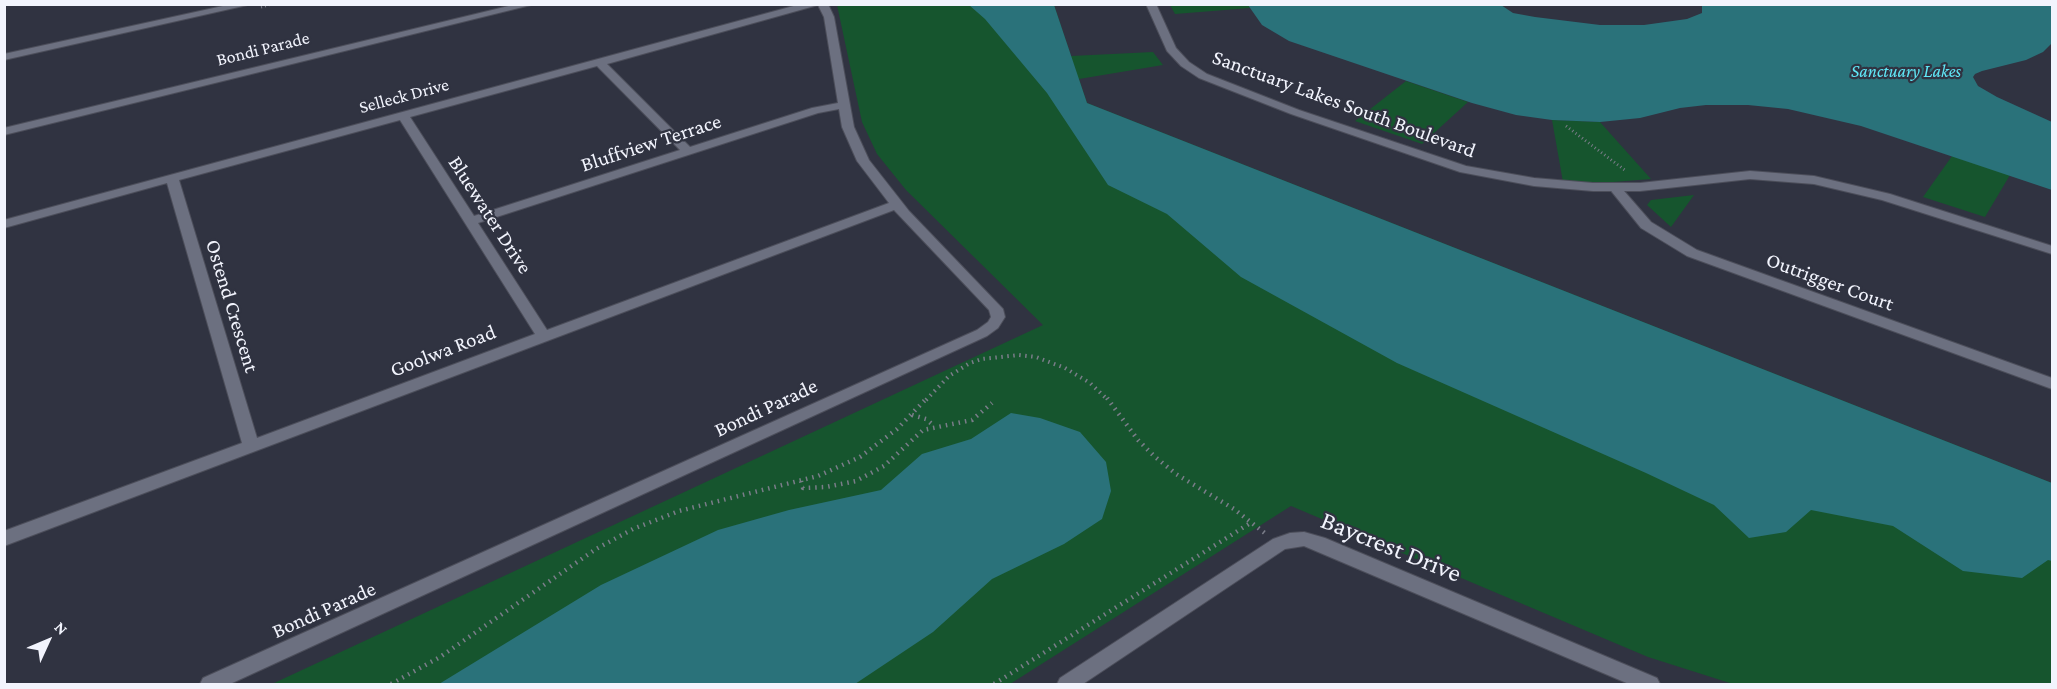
<!DOCTYPE html>
<html>
<head>
<meta charset="utf-8">
<style>
	body { margin:0 }
	#map { position:relative; width:2057px; height:689px; overflow:hidden; background:#303341; font-family:"Crimson Pro",serif }
	canvas { display:block }
	.frame { position:absolute; inset:0; border:6px solid #f2f4fd; pointer-events:none }
	.north { position:absolute; left:18px; top:611px; width:60px; height:60px; -webkit-text-stroke:4px #303341; paint-order:stroke; rotate:46deg; font-size:16px; font-weight:700; line-height:24px; text-align:center; color:#f2f4fd }
	.north::after { content:''; display:block; margin:auto; width:21px; height:27px; background:#f2f4fd; clip-path:polygon(50% 0,100% 100%,50% 72%,0 100%) }
</style>
</head>
<body>
<div id="map">
<canvas width="2057" height="689"></canvas>
<div class="frame"></div>
<div class="north">N</div>
</div>
<script>
const g = document.querySelector('canvas').getContext('2d');
g.lineJoin = 'round';
function fillPath(path, color) { g.fillStyle = color; g.fill(path, 'evenodd'); }
const poly = rows => new Path2D(rows.map(r => 'M' + r).join(''));
function trace(path, color, width, dash) { g.strokeStyle = color; g.lineWidth = width; g.lineCap = dash ? 'butt' : 'round'; g.setLineDash(dash || []); g.stroke(path); }
function drawText(font, color, halo, rows, align = 'center') {
  g.font = font + ' "Crimson Pro",serif'; g.lineWidth = 4.5; g.setLineDash([]); g.textBaseline = 'middle'; g.strokeStyle = halo; g.fillStyle = color; for (const [text, x, y, turn = 0] of rows) {
    g.save(); g.translate(x, y); g.rotate((+turn || 0) * Math.PI / 180); g.textAlign = isNaN(turn) ? turn : align; if (halo) g.strokeText(text, 0, 0); g.fillText(text, 0, 0); g.restore();
  }
}
const green = poly([
	[1248,4,1250,8,1175,14,1170,5],
	[837,5,1054,5,1071,56,1153,52,1163,65,1079,79,1087,103,2052,483,2052,684,1733,684,1648,657,1291,506,1010,684,272,684,1043,325,906,190,877,154,862,122],
	[1406,81,1468,102,1422,144,1355,121],
	[1552,120,1600,122,1651,179,1600,183,1563,182],
	[1952,156,2010,175,1985,217,1923,197],
	[1694,195,1671,227,1647,205,1651,200]
]);
const water = poly([
	[969,5,1054,5,1087,103,2052,483,2052,561,2048,560,2022,578,1963,571,1893,526,1811,510,1786,532,1749,538,1714,505,1646,473,1397,363,1241,277,1167,214,1108,185,1047,93,985,19],
	[1248,5,1501,5,1513,13,1535,17,1600,25,1644,25,1687,19,1702,13,1702,5,2052,5,2052,43,2043,52,2026,60,1982,71,1975,74,1973,77,1978,86,1997,97,2052,122,2052,190,1861,126,1788,109,1748,105,1706,105,1680,108,1640,118,1600,122,1552,120,1516,115,1472,103,1289,41,1262,25],
	[1011,413,1040,418,1080,432,1106,462,1111,491,1102,519,1064,544,992,579,933,632,855,684,439,684,601,585,718,530,789,510,881,490,922,454,971,439]
]);
const pathFar2 = poly([
	[261,7,272,4],
	[1566,126,1626,171]
]);
const pathFar1 = poly([
	[926,400,949,376,970,363,982,359,1019,355,1036,357,1065,368,1090,383,1108,400]
]);
const path = poly([
	[1107,398,1138,440,1154,456,1176,474,1234,509,1266,534],
	[912,415,926,419,933,425],
	[801,481,803,488,826,487,856,481,884,466,923,430,972,420,992,403],
	[391,684,440,657,596,549,633,529,679,511,818,476,860,457,897,429,927,398],
	[994,684,1252,522]
]);
const minor = poly([
	[232,4,252,4,4,60,4,54,232,4],
	[517,4,535,4,4,135,4,128,517,4],
	[801,4,828,4,834,17,854,127,869,160,909,211,1003,309,1005,317,998,328,987,336,230,684,200,684,203,678,977,330,988,322,991,317,989,310,894,210,4,546,4,531,242,443,167,183,4,228,4,220,801,4],
	[818,5,824,17,838,103,812,108,690,147,607,64,818,5],
	[597,66,680,150,474,216,410,117,597,66],
	[839,109,842,127,857,161,889,203,547,330,478,223,818,113,839,109],
	[400,120,535,334,257,438,179,180,400,120],
	[1614,183,1618,184,1651,222,1697,250,2052,378,2052,389,1687,256,1641,228,1608,187,1614,183],
	[1304,532,1325,538,1657,678,1660,684,1629,684,1304,546,1285,549,1083,684,1057,684,1060,678,1273,539,1290,533,1304,532]
]);
const tertiary = poly([
	[1146,4,1156,4,1176,48,1189,62,1207,74,1299,110,1466,166,1534,178,1593,183,1640,183,1750,171,1814,176,1890,194,2052,246,2052,254,1882,200,1814,184,1750,179,1640,191,1593,191,1534,186,1460,172,1291,114,1199,78,1181,66,1167,51,1146,4]
]);
const farStreetnames = [
	["Bondi Parade",263,49,-14],
	["Selleck Drive",404,96,-15]
];
const farWaternames = [
	["Sanctuary Lakes",1906,71]
];
const streetNames = [
	["Sanctuary Lakes South Boulevard",1344,104,20],
	["Bluffview Terrace",651,143,-18],
	["Bluewater Drive",490,215,57],
	["Outrigger Court",1830,282,20],
	["Ostend Crescent",232,306,73],
	["Goolwa Road",443,351,-21],
	["Bondi Parade",766,408,-25],
	["Bondi Parade",324,610,-24]
];
const nearStreetnames = [
	["Baycrest Drive",1391,547,22]
];
fillPath(green, '#16552e');
fillPath(water, '#2a727a');
trace(minor, '#4c4e5a', 2);
trace(tertiary, '#4c4e5a', 2);
trace(pathFar2, '#7a7d89', 3, [1, 3]);
trace(pathFar1, '#7a7d89', 4, [1.5, 4.5]);
trace(path, '#7a7d89', 4.5, [1.5, 5]);
fillPath(minor, '#6c7080');
fillPath(tertiary, '#6c7080');
drawText('18px', '#f2f4fd', '#303341', farStreetnames);
drawText('italic 18px', '#60e8f7', '#303341', farWaternames);
drawText('21px', '#f2f4fd', '#303341', streetNames);
drawText('26px', '#f2f4fd', '#303341', nearStreetnames);
</script>
</body>
</html>
